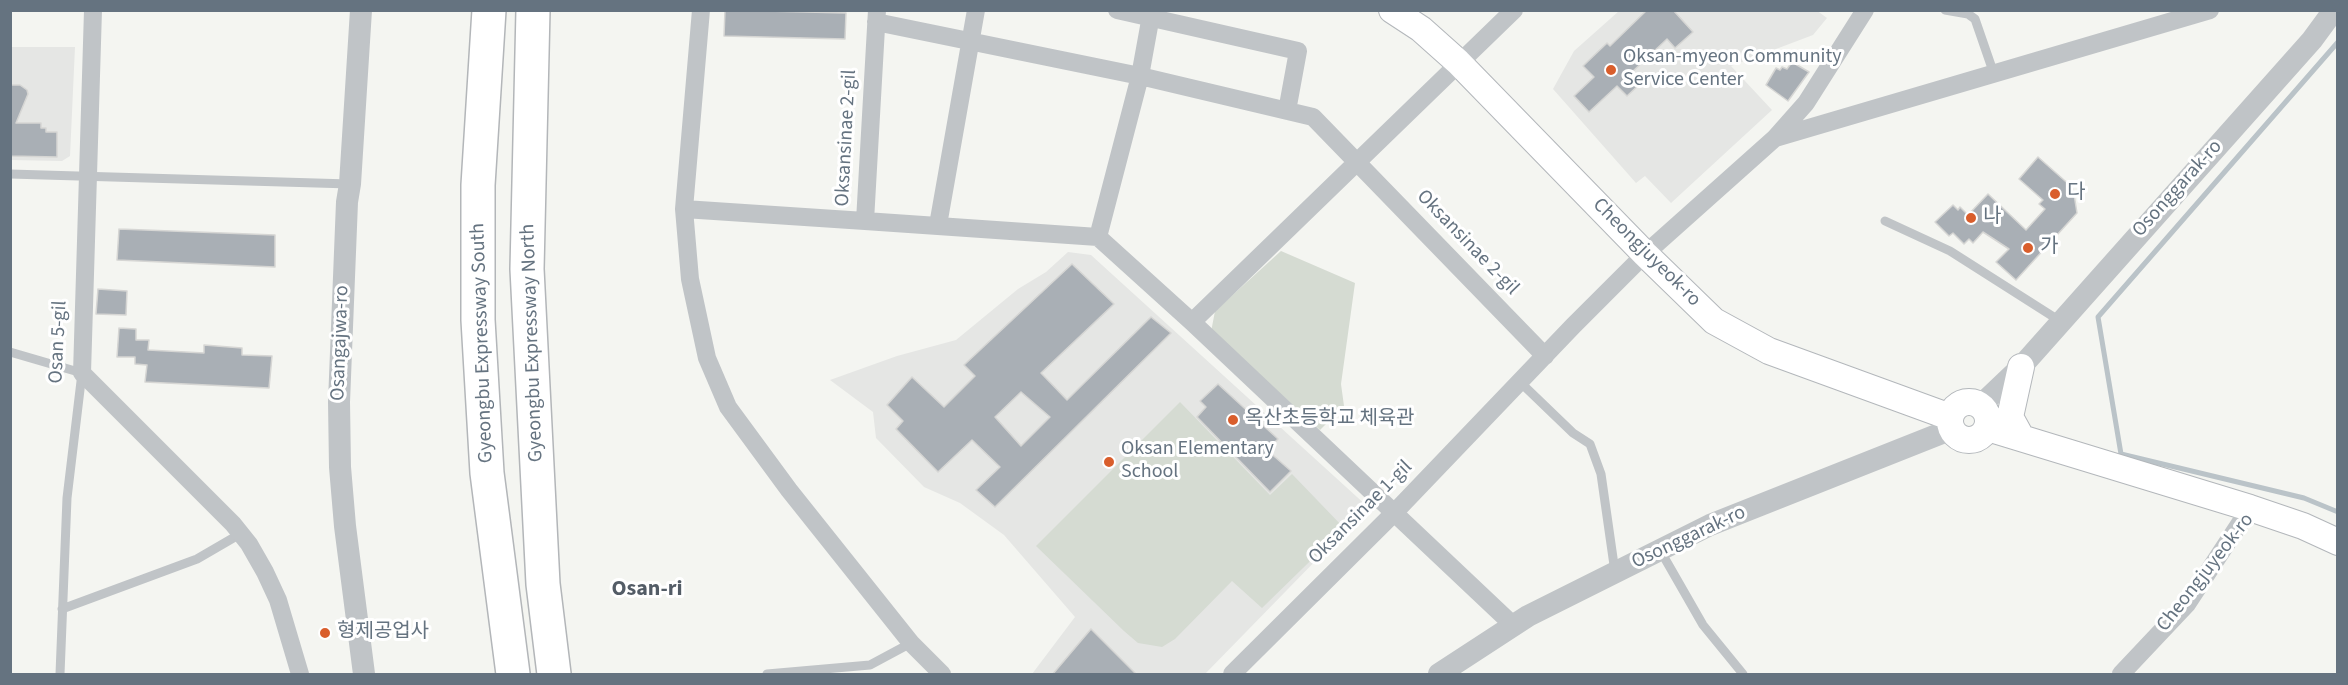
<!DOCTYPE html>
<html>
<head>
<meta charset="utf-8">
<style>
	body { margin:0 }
	#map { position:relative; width:2348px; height:685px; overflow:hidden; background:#f4f5f1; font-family:"Source Sans 3",sans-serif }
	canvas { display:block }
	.frame { position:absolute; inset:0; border:12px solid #657380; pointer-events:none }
</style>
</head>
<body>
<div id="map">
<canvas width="2348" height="685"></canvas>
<div class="frame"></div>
</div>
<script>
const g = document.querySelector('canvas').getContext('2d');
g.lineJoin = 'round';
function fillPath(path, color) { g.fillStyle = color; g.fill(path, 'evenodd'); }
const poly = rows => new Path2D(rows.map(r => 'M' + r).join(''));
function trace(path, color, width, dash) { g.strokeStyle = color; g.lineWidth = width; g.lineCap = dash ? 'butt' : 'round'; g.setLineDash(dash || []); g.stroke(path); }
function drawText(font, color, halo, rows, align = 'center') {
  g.font = font + ' "Source Sans 3","Noto Sans KR",sans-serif'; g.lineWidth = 6; g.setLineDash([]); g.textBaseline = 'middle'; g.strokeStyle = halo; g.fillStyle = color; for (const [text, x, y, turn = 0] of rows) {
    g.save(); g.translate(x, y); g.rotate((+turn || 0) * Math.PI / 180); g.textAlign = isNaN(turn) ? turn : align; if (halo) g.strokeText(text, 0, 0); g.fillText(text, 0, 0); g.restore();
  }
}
const built = poly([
	[1816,10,1827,18,1813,35,1731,66,1772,110,1671,203,1645,176,1636,183,1553,89,1574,51,1619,11],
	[11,47,75,47,70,156,62,161,11,160],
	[1068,252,1091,255,1368,507,1205,674,1032,674,1075,617,1004,535,960,503,924,487,876,438,873,412,830,380,897,356,956,340,1018,289,1046,272]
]);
const green = poly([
	[1281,251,1355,283,1341,384,1344,406,1320,430,1211,332,1215,311],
	[1180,402,1270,495,1292,474,1344,528,1262,608,1232,581,1175,639,1162,647,1138,643,1124,631,1036,546]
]);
const stream = poly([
	[2338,42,2098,317,2121,454,2304,498,2338,512]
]);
const building = poly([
	[725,10,846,13,845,39,724,36,725,10],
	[1647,10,1673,10,1693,32,1675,48,1667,39,1631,73,1641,83,1627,96,1617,86,1589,112,1574,96,1594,77,1583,66,1607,43,1610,46,1647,10],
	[1792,62,1809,72,1788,101,1766,85,1776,68,1780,70,1782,67,1787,69,1792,62],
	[10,85,20,85,27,90,28,94,16,123,41,123,41,128,46,128,46,132,57,132,57,157,10,156,10,85],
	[2038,157,2073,188,2077,213,2016,280,1996,262,2009,249,1983,232,1973,243,1969,239,1964,244,1953,233,1949,236,1935,222,1953,205,1958,210,1960,207,1968,215,1988,194,2026,230,2045,209,2039,204,2043,200,2019,179,2038,157],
	[119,229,275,235,275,267,117,260,119,229],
	[1072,264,1114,304,1041,373,1067,400,1151,317,1171,333,995,507,976,490,1000,467,972,440,938,472,896,429,903,421,887,405,912,377,944,407,975,376,964,365,1072,264],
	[1021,392,1050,417,1021,446,995,417,1021,392],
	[98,289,127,291,126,315,96,314,98,289],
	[119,328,136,329,136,340,149,340,148,350,204,353,204,345,242,348,242,355,272,356,269,388,145,382,147,365,135,364,135,357,117,357,119,328],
	[1218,384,1278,439,1267,450,1291,471,1270,492,1197,417,1206,407,1200,401,1218,384],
	[1091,629,1137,675,1052,675,1091,629]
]);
const service = poly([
	[1945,10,1968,14,1975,19,1994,74],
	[10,174,350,184],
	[1885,221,1950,251,2060,321],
	[10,352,82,373,67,498,60,674],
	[1520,382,1573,433,1590,444,1601,474,1615,572],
	[1660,550,1703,625,1743,674],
	[62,609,197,559,240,534],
	[767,674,870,665,911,643]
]);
const minor = poly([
	[93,10,82,373,233,524,249,544,265,572,278,600,300,674],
	[701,10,684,209,865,221],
	[877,10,865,221,1098,237,1192,322,1514,626],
	[1117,10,1298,51,1287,111],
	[876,22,1140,76,1313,117,1545,356],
	[1775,138,1806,103,1865,10],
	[684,209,690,279,707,358,728,407,789,490,911,643,942,674],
	[938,225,976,10],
	[1098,237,1140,76,1152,10],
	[1192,322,1514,10],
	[1232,674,1393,514,1573,326,1645,254,1775,138,2210,10],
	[2121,674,2187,604,2250,508]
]);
const tertiary = poly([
	[361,10,350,184,347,202,339,402,340,467,345,526,364,674],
	[1981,405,2021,367,2312,40,2334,10],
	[1439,674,1528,616,1710,525,1952,429]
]);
const secondary = poly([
	[1392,10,1421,29,1458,62,1645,254,1714,321,1769,351,1950,417],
	[2021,367,2010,417,2021,437],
	'1950 421a19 19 0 1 1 38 0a19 19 0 1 1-38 0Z',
	[1988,428,2250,508,2303,526,2338,542]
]);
const motorway = poly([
	[489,10,478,185,478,320,487,473,513,674],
	[533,10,527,269,543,584,554,674]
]);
const markers = [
	[1611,70,6,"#d95e2c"],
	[2055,194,6,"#d95e2c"],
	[1971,218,6,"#d95e2c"],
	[2028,248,6,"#d95e2c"],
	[1233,420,6,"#d95e2c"],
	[1109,462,6,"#d95e2c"],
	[325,633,6,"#d95e2c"]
];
const poiNames = [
	["Oksan-myeon Community",1623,58],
	["Service Center",1623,81],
	["다",2067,194],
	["나",1983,218],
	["가",2040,248],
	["옥산초등학교 체육관",1245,420],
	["Oksan Elementary",1121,450],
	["School",1121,473],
	["형제공업사",337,633]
];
const streetNames = [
	["Oksansinae 2-gil",847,138,-87],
	["Osonggarak-ro",2178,189,-48],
	["Oksansinae 2-gil",1467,243,46],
	["Cheongjuyeok-ro",1646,253,45],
	["Osan 5-gil",59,342,-87],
	["Osangajwa-ro",341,343,-88],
	["Gyeongbu Expressway South",483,343,-92],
	["Gyeongbu Expressway North",533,343,-92],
	["Oksansinae 1-gil",1361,513,-45],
	["Osonggarak-ro",1689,538,-25],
	["Cheongjuyeok-ro",2206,573,-52]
];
const quarterNames = [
	["Osan-ri",647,590]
];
fillPath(built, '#e5e6e4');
fillPath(green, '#d5dbd2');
trace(stream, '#bac3c8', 5);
fillPath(building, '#a9afb5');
trace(building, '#d6d6d4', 1.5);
trace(secondary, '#b3b7bb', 28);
trace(motorway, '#b3b6b9', 36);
trace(service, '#c0c4c7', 9);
trace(minor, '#c0c4c7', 18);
trace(tertiary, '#c0c4c7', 22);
trace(secondary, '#fff', 26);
trace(motorway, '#fff', 33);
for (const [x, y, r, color] of markers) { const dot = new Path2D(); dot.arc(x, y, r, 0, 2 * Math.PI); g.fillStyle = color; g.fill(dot); trace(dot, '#fff', 2); }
drawText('20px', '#657380', '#fff', poiNames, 'left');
drawText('20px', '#657380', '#fff', streetNames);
drawText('bold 22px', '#535c66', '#fff', quarterNames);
</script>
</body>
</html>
